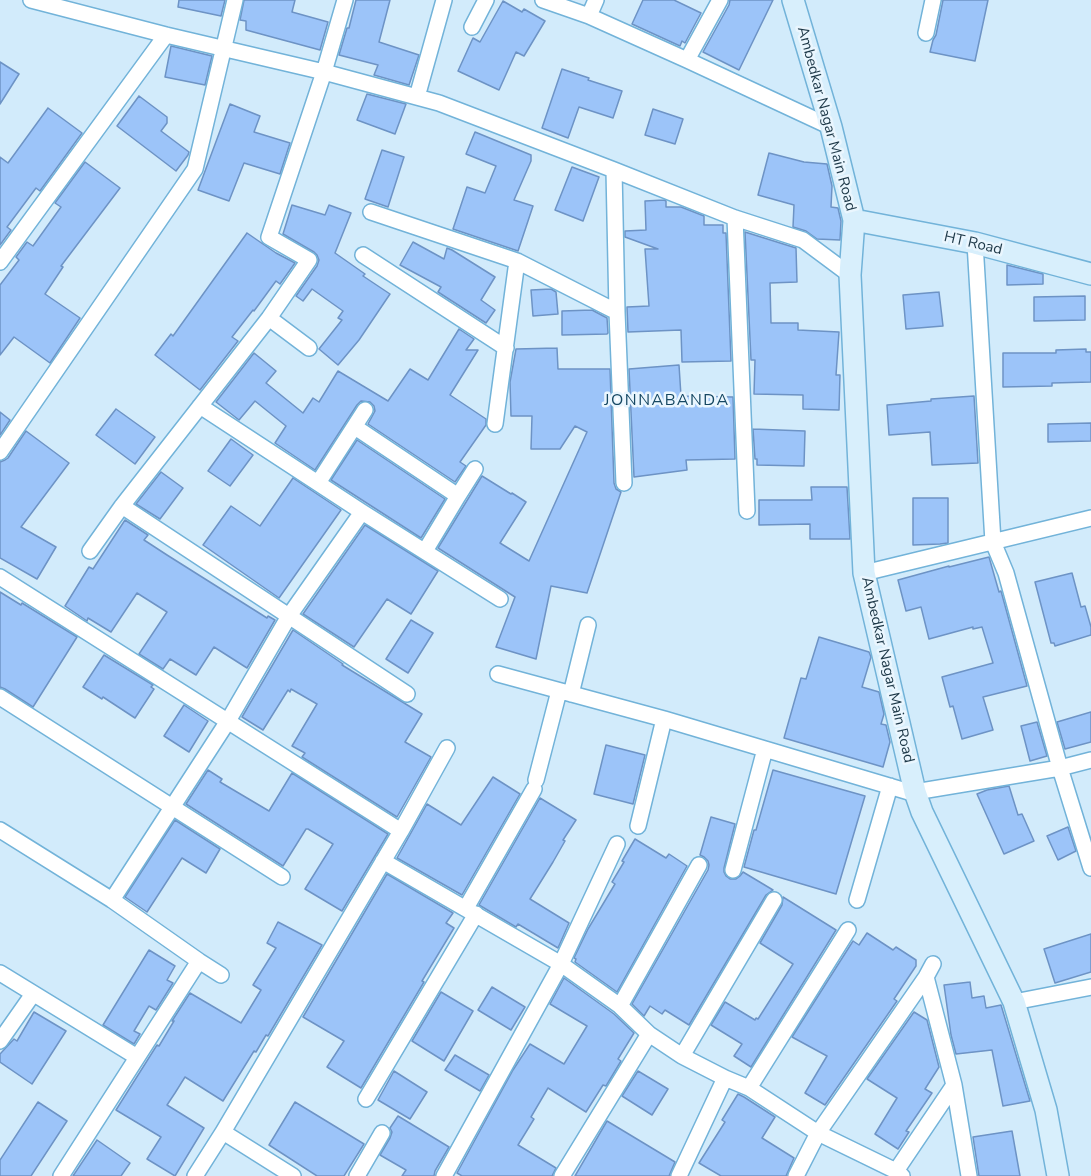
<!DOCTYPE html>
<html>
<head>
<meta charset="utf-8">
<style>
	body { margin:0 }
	canvas { display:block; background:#d2ebfb }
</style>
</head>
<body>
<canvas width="1091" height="1176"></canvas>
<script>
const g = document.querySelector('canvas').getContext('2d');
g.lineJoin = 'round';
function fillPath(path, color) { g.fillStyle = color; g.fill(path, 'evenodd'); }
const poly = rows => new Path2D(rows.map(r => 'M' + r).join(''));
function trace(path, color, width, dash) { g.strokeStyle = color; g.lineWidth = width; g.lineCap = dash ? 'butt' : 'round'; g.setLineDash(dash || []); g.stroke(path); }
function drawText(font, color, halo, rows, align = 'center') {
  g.font = font + ' "Nunito Sans",sans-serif'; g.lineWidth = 5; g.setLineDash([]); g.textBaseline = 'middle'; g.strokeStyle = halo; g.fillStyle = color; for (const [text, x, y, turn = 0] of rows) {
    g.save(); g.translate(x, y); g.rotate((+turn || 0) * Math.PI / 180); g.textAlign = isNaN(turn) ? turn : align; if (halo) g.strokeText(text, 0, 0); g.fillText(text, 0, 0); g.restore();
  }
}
const building = poly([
	[179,0,225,0,221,16,178,7,179,0],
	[244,0,295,0,292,12,328,22,320,50,246,30,246,21,240,20,244,0],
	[356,0,390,0,379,42,419,55,409,85,374,75,378,65,339,55,347,28,349,28,356,0],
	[643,0,674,0,701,13,685,43,682,41,680,46,632,24,643,0],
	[730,0,773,0,739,70,703,52,729,5,730,0],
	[943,0,988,0,975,61,930,52,933,40,936,35,943,0],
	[503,1,522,12,524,9,545,21,524,56,516,52,499,90,458,71,473,38,480,42,503,1],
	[171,46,212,56,205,85,165,77,171,46],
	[0,62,19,74,0,104,0,62],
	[562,69,589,78,588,80,622,91,613,118,579,107,568,138,542,128,562,69],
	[367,94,406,104,395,134,357,120,367,94],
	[139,96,167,117,167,123,161,131,189,152,188,155,176,171,117,126,139,96],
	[230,104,260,116,254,132,290,143,280,174,244,163,229,201,198,190,230,104],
	[48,108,82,133,40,191,36,188,7,227,11,230,0,245,0,157,8,163,48,108],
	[653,109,683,119,675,144,645,135,653,109],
	[475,132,531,155,531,161,514,200,533,206,518,251,453,229,467,187,485,193,496,166,466,154,475,132],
	[382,150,404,157,388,207,365,199,382,150],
	[769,153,804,162,827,164,832,186,831,207,838,208,841,221,840,240,817,239,806,231,793,227,794,205,758,195,769,153],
	[85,162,120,188,61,266,63,267,45,294,80,318,50,363,14,337,0,355,0,285,19,260,16,257,27,242,33,246,61,207,55,203,85,162],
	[572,167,599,177,583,221,555,210,572,167],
	[664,200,666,201,666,207,681,207,704,216,704,225,723,225,723,233,726,233,731,361,682,362,681,330,628,332,627,307,649,306,645,249,658,249,625,237,625,231,646,230,645,201,664,200],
	[292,205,325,215,329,205,351,213,335,253,365,274,363,276,390,294,359,340,338,365,319,349,342,320,338,318,343,311,312,289,303,301,296,296,317,266,319,260,317,255,314,252,283,234,292,205],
	[745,232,796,248,797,282,770,283,771,323,798,323,798,330,839,332,836,375,840,375,839,410,803,409,803,395,754,394,755,360,751,360,745,232],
	[247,233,276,253,295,263,280,284,276,281,254,311,253,310,232,337,238,341,200,390,155,355,171,334,173,336,247,233],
	[413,242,444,259,447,248,452,250,495,277,481,300,495,310,486,323,438,292,441,287,400,265,413,242],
	[1007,265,1043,274,1043,284,1007,285,1007,265],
	[551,289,556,292,558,314,533,316,531,290,551,289],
	[939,292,943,326,906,329,903,295,939,292],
	[1085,296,1085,320,1034,321,1034,297,1085,296],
	[592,310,607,318,608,333,607,334,562,335,562,311,592,310],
	[459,329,474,339,466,350,478,350,450,395,486,419,486,425,460,462,466,466,455,482,368,424,375,411,374,406,370,402,361,401,357,405,315,470,275,443,286,426,255,401,239,420,216,402,254,353,276,371,266,383,303,413,313,398,319,402,338,371,388,401,410,369,428,380,459,329],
	[557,348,558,369,610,369,614,483,616,489,621,492,587,593,551,586,536,659,496,647,515,597,438,548,482,476,511,494,512,493,526,502,500,543,529,561,587,432,575,426,560,449,531,449,532,416,511,416,510,382,516,349,557,348],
	[1086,349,1086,352,1091,352,1091,382,1052,383,1052,386,1003,387,1003,353,1056,353,1056,350,1086,349],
	[679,365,681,396,733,397,735,459,686,460,687,470,634,477,629,369,679,365],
	[974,396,978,463,932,465,930,432,889,435,887,405,931,401,931,399,974,396],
	[116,409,155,437,135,464,96,435,116,409],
	[0,412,10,420,0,435,0,412],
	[1091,423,1091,441,1048,442,1048,424,1091,423],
	[753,429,805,431,804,466,757,465,757,459,755,459,753,429],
	[26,431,69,463,21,527,56,547,37,579,0,558,0,462,5,460,8,458,26,431],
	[231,439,253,455,230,486,208,471,231,439],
	[357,440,445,499,421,538,331,480,357,440],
	[161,472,183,488,160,519,136,504,161,472],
	[293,478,341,510,279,598,203,545,231,506,260,526,293,478],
	[811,487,847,487,850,539,810,539,810,524,759,525,759,500,812,500,811,487],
	[913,498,948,498,948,543,940,544,913,545,913,498],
	[125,520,148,535,144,540,167,555,267,618,268,616,275,620,247,668,214,647,196,675,170,659,163,669,139,654,167,612,137,593,111,632,88,618,87,621,65,606,89,567,93,569,125,520],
	[365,525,438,571,411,614,387,599,354,647,303,614,365,525],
	[989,557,999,592,1001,591,1027,686,983,697,993,730,962,739,953,706,950,707,942,677,993,663,982,627,973,629,973,627,929,639,921,607,906,611,898,580,949,566,949,567,989,557],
	[1072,573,1081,607,1085,606,1091,627,1091,635,1055,646,1054,643,1051,643,1035,582,1072,573],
	[0,592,21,605,22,603,77,637,33,707,5,689,0,687,0,592],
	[411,620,433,633,408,673,386,659,411,620],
	[293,630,343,664,342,665,422,714,405,742,431,757,397,817,302,757,305,753,292,746,317,704,291,689,290,692,288,690,263,730,242,717,293,630],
	[819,637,869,652,871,657,862,687,879,692,884,714,881,724,886,725,890,742,883,767,784,738,801,678,806,679,819,637],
	[104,655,153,685,151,687,154,689,135,718,103,697,102,699,83,687,104,655],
	[184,705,208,721,189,752,164,736,184,705],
	[1091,712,1091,742,1065,749,1057,722,1091,712],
	[1037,722,1047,756,1030,761,1021,726,1037,722],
	[606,745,645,755,633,804,594,794,606,745],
	[208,770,222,779,220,782,269,811,292,773,388,834,342,911,305,889,333,844,308,829,306,829,283,866,186,804,208,770],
	[773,770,865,796,836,894,744,867,754,830,756,830,773,770],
	[493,777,520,794,462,895,397,858,427,804,461,825,493,777],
	[1009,786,1018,815,1022,814,1034,841,1004,854,977,794,987,790,1009,786],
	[540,798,576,820,563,840,565,841,553,862,530,899,569,923,558,948,518,924,516,927,479,905,540,798],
	[711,817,735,824,724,868,724,872,726,876,730,879,736,879,740,876,743,872,773,890,766,895,689,1025,665,1010,662,1014,650,1006,644,1016,632,1004,708,870,709,865,708,861,704,857,700,855,711,817],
	[175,820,220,849,206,873,182,858,147,912,125,897,175,820],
	[1068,827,1076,851,1058,860,1047,836,1068,827],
	[635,839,666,858,669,854,687,866,617,992,575,962,576,959,574,958,588,929,615,884,612,882,624,862,622,861,635,839],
	[387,874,453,913,446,923,454,928,422,981,424,982,361,1088,327,1067,344,1041,303,1017,387,874],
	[783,897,836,930,751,1067,734,1056,742,1044,711,1025,725,1002,755,1020,756,1018,758,1019,793,964,760,943,782,905,783,897],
	[278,922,322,945,268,1036,266,1035,256,1052,254,1051,223,1101,185,1077,175,1093,167,1105,204,1128,175,1176,147,1159,161,1137,116,1110,157,1045,159,1046,174,1021,172,1021,190,993,241,1023,261,990,253,985,276,948,267,943,278,922],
	[867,933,893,950,896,947,916,960,916,966,894,999,897,1001,825,1105,805,1093,827,1056,792,1037,853,941,859,945,867,933],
	[1091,934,1091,972,1055,983,1044,949,1091,934],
	[149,950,175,966,167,980,173,983,156,1010,149,1006,134,1031,140,1034,134,1044,103,1025,149,950],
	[564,978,614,1014,634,1033,618,1059,621,1061,606,1086,603,1085,586,1112,548,1088,531,1117,534,1119,518,1145,556,1168,552,1176,462,1176,457,1173,513,1070,530,1044,564,1064,587,1026,550,1004,564,978],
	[970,982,972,998,984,996,986,1008,1001,1005,1030,1101,1003,1106,992,1050,956,1054,951,1035,944,985,970,982],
	[492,987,525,1007,511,1030,478,1010,492,987],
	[441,992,473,1011,444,1061,412,1041,441,992],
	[34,1012,66,1031,32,1084,0,1062,0,1054,14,1039,17,1041,34,1012],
	[914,1012,927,1020,939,1067,925,1089,932,1093,906,1131,909,1132,898,1149,875,1134,897,1098,867,1079,914,1012],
	[455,1055,489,1075,480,1091,445,1070,455,1055],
	[394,1071,427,1092,410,1119,378,1100,394,1071],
	[638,1071,668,1089,652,1115,622,1096,638,1071],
	[738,1094,744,1097,775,1117,762,1138,794,1158,786,1176,721,1176,699,1163,725,1122,722,1120,738,1094],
	[38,1102,67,1121,31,1176,0,1176,0,1160,38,1102],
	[295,1102,364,1144,344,1176,317,1176,269,1145,295,1102],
	[398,1116,449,1147,435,1171,434,1176,402,1176,406,1170,380,1155,390,1138,392,1132,390,1128,398,1116],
	[607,1121,675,1162,669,1176,575,1176,607,1121],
	[1012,1131,1020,1176,979,1176,973,1137,1012,1131],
	[97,1140,130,1163,121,1176,73,1176,97,1140]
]);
const street = poly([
	[31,0,166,35,324,72,439,103,614,170,735,218,803,240,850,275],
	[543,0,589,16,687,60,831,127],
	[589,16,596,0],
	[472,27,486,0],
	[926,33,933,0],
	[687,60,720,0],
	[417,97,444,0],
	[614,170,617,312,624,483],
	[371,212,517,261,617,312],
	[735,218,747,511],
	[975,243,993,542,1006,573,1060,768,1091,868],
	[363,255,506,348],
	[0,262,166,35],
	[269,318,309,348],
	[200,406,362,512,500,599],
	[495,424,517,261],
	[355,427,458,496,425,551],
	[0,452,195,169,235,0],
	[318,483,365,410],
	[458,496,475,469],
	[122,506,407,694],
	[90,551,122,506,269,318,309,260,269,237,324,72,345,0],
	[864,573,1091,518],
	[0,577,401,831],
	[498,674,664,719,909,792,915,792,1060,768,1091,760],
	[571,694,588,625],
	[0,697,282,877],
	[536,780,559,691],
	[638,826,664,719],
	[0,830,112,900,228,721,289,616,362,512],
	[383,861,561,964,620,1006,649,1034,682,1056,725,1078,749,1088,818,1133,896,1171,902,1176],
	[733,870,765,749],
	[112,900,199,961,221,975],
	[857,900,890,786],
	[466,908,534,789],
	[0,973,137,1057],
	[926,977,954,1085,969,1176],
	[1014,1002,1091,987],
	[620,1006,699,865],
	[0,1041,33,994],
	[682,1056,774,900],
	[749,1088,848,930],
	[366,1099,476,914],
	[223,1132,293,1176],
	[896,1171,954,1085],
	[61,1176,199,961],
	[195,1176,223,1132,401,831,447,748],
	[357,1176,382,1133],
	[444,1176,561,964,617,844],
	[562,1176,649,1034],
	[679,1176,725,1078],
	[796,1176,818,1133,926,977,933,964]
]);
const secondary = poly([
	[793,0,831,127,854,220,850,275,864,573,915,792,922,812,1014,1002,1046,1110,1058,1176],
	[854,220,975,243,1091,274]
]);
const streetNames = [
	["Ambedkar Nagar Main Road",826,119,75],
	["HT Road",973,244,13],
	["Ambedkar Nagar Main Road",887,670,77]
];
const neighbourhoodNames = [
	["JONNABANDA",667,401]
];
fillPath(building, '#9cc4f9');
trace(building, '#6d93c5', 1.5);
trace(street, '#72b3d9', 18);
trace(secondary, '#72b3d9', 24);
trace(street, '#fff', 15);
trace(secondary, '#d8effc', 21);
drawText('15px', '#1d3848', '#eaf6fe', streetNames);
g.letterSpacing = '1.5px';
drawText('16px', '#164863', '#eaf6fe', neighbourhoodNames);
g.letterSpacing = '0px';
</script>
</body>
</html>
